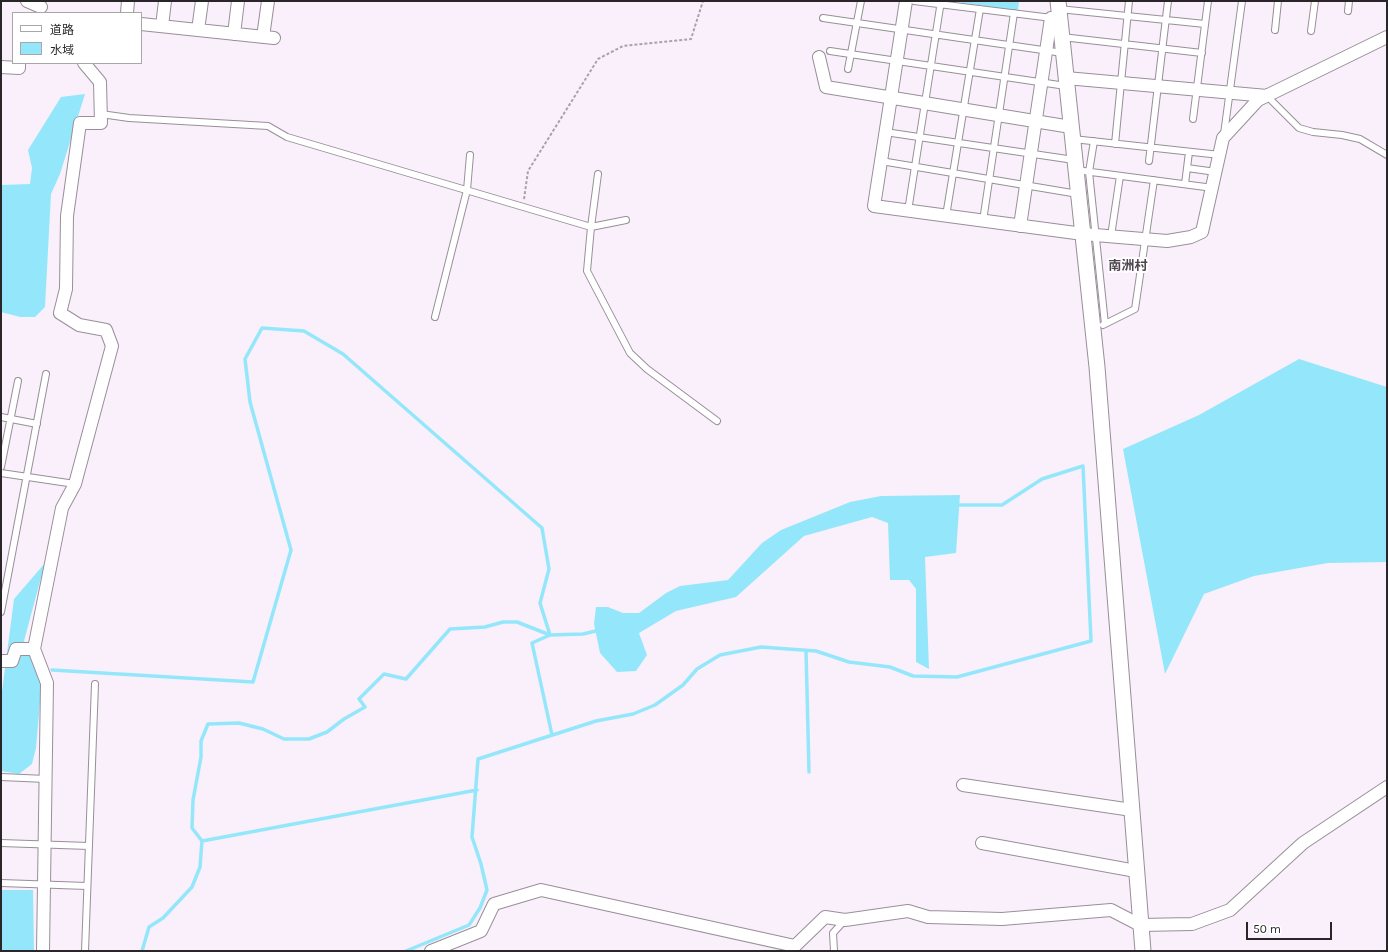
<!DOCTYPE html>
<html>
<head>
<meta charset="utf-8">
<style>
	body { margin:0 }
	#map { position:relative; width:1388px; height:952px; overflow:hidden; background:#faf0fb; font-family:Karla,"Noto Sans SC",sans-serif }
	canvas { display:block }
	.frame { position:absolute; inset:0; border:2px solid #292529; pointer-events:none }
	.legend { position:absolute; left:12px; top:12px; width:130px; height:52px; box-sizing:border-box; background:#fff; border:1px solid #a9a8a9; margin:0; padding:5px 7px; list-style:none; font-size:12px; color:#292529 }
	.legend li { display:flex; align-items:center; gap:8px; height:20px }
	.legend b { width:20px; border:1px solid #a9a8a9 }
	.scale { position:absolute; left:1246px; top:922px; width:86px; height:18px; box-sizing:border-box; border:2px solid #292529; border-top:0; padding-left:5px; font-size:12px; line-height:14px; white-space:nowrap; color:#292529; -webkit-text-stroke:3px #fff; paint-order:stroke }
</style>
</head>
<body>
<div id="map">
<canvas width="1388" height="952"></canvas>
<div class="frame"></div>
<ul class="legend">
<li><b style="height:5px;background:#fff"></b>道路</li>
<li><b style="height:11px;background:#94e7fb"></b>水域</li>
</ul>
<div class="scale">50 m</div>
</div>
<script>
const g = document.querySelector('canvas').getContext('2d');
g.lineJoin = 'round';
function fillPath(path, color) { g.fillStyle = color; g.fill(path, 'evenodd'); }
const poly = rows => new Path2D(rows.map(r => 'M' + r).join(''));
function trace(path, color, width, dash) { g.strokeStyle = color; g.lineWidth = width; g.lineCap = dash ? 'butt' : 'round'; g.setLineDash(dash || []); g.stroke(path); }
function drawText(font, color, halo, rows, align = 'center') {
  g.font = font + ' Karla,"Noto Sans SC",sans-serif'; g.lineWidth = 4; g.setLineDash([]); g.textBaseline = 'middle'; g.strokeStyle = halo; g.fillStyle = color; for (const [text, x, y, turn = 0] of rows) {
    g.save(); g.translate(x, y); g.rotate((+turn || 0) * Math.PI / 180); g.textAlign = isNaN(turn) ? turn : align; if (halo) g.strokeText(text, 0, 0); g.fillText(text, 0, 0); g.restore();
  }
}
const water = poly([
	[951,1,1019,1,1018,11],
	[85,94,60,174,51,194,45,307,35,317,20,317,1,312,1,185,30,184,32,168,28,150,61,97],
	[1299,359,1387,387,1387,562,1328,563,1254,576,1204,594,1165,674,1123,449,1199,415],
	[960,495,956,553,925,557,929,669,916,662,916,589,909,580,890,580,888,523,872,517,804,536,736,597,676,611,639,633,647,655,636,671,617,672,600,653,594,624,596,607,608,607,623,613,639,613,666,593,680,586,728,580,762,543,781,530,850,502,881,496],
	[45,563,24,641,42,680,36,748,32,764,19,774,1,771,1,699,14,599],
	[1,890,33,890,34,951,1,951]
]);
const stream = poly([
	[806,650,809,772],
	[52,670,253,682,291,550,250,402,245,359,262,328,304,331,343,354,542,528,549,569,540,603,550,635,583,634,600,630],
	[202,841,477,790],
	[142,951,149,927,163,918,192,887,200,867,202,841,192,828,193,800,201,757,201,741,208,724,239,723,263,729,284,739,309,739,327,732,344,719,365,707,359,699,384,674,406,679,450,629,485,627,503,622,517,622,550,635,532,643,552,735],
	[406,951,469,925,480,908,487,890,481,864,472,837,478,759,596,721,633,714,655,705,683,685,697,669,720,655,761,647,816,651,849,662,890,667,913,676,957,677,1091,641,1083,466,1042,479,1002,505,956,505]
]);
const path = poly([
	[524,199,528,171,598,59,623,46,691,39,703,1]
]);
const service = poly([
	[914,1,1052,18],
	[1059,9,1205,24],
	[1348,11,1349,1],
	[823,18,1063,53],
	[1275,30,1278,1],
	[1311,31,1315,1],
	[1062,37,1202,53],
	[830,51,1066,86],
	[848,69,861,1],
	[1267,96,1299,128,1313,132,1342,135,1360,139,1387,155],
	[101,114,129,118,268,126,287,137,591,227,587,271,630,353,647,369,717,421],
	[1193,119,1208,1],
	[885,132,1074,160],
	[1224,134,1242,1],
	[1073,139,1220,155],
	[1094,141,1089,172,1105,324],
	[1115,144,1129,1],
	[881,161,1078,194],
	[1149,161,1168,1],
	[1187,168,1216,172],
	[1076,170,1213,188],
	[598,174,591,227,626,220],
	[1185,184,1189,152],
	[908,211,941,1],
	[946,216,980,9],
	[983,221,1014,13],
	[1111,236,1120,176],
	[435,317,467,190,470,155],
	[1103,325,1135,309,1154,180],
	[1,417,37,424],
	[1,467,18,381],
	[1,473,75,484],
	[1,612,46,374],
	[1,777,46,779],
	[1,843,89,846],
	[1,883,87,886],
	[85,951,95,684],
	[834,951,833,933,845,920]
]);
const minor = poly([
	[27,1,41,7],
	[906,1,874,206,1083,234,1167,241,1191,237,1202,232,1223,138,1258,100,1387,37],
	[127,13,128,1],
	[141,24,274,38],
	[162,26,165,1],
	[198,30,202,1],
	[234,34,238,1],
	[263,37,268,1],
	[819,57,826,87,1071,127],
	[1,67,19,68,19,63],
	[1066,78,1267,96],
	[1020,226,1051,18],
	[1,661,12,661,16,649,34,649],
	[963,785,1132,810],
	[982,843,1136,871],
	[43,951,47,683,34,649,62,508,75,484,112,346,106,330,79,325,60,313,66,289,67,216,80,123,101,123,100,82,84,63],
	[431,951,481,931,494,904,541,890,795,946,825,917,845,920,908,911,928,917,1002,919,1111,910,1140,925,1192,924,1230,910,1303,843,1387,787]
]);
const tertiary = poly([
	[1058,1,1097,367,1143,951]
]);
const quarterNames = [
	["南洲村",1128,266]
];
fillPath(water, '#94e7fb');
trace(stream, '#94e7fb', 3.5);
trace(service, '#988f99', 8);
trace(minor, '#988f99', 14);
trace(tertiary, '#988f99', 17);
trace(path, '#a9a2aa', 2, [3, 2]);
trace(service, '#fff', 6);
trace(minor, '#fff', 12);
trace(tertiary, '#fff', 15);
drawText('bold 13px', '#4e454e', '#fff', quarterNames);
</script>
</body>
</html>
